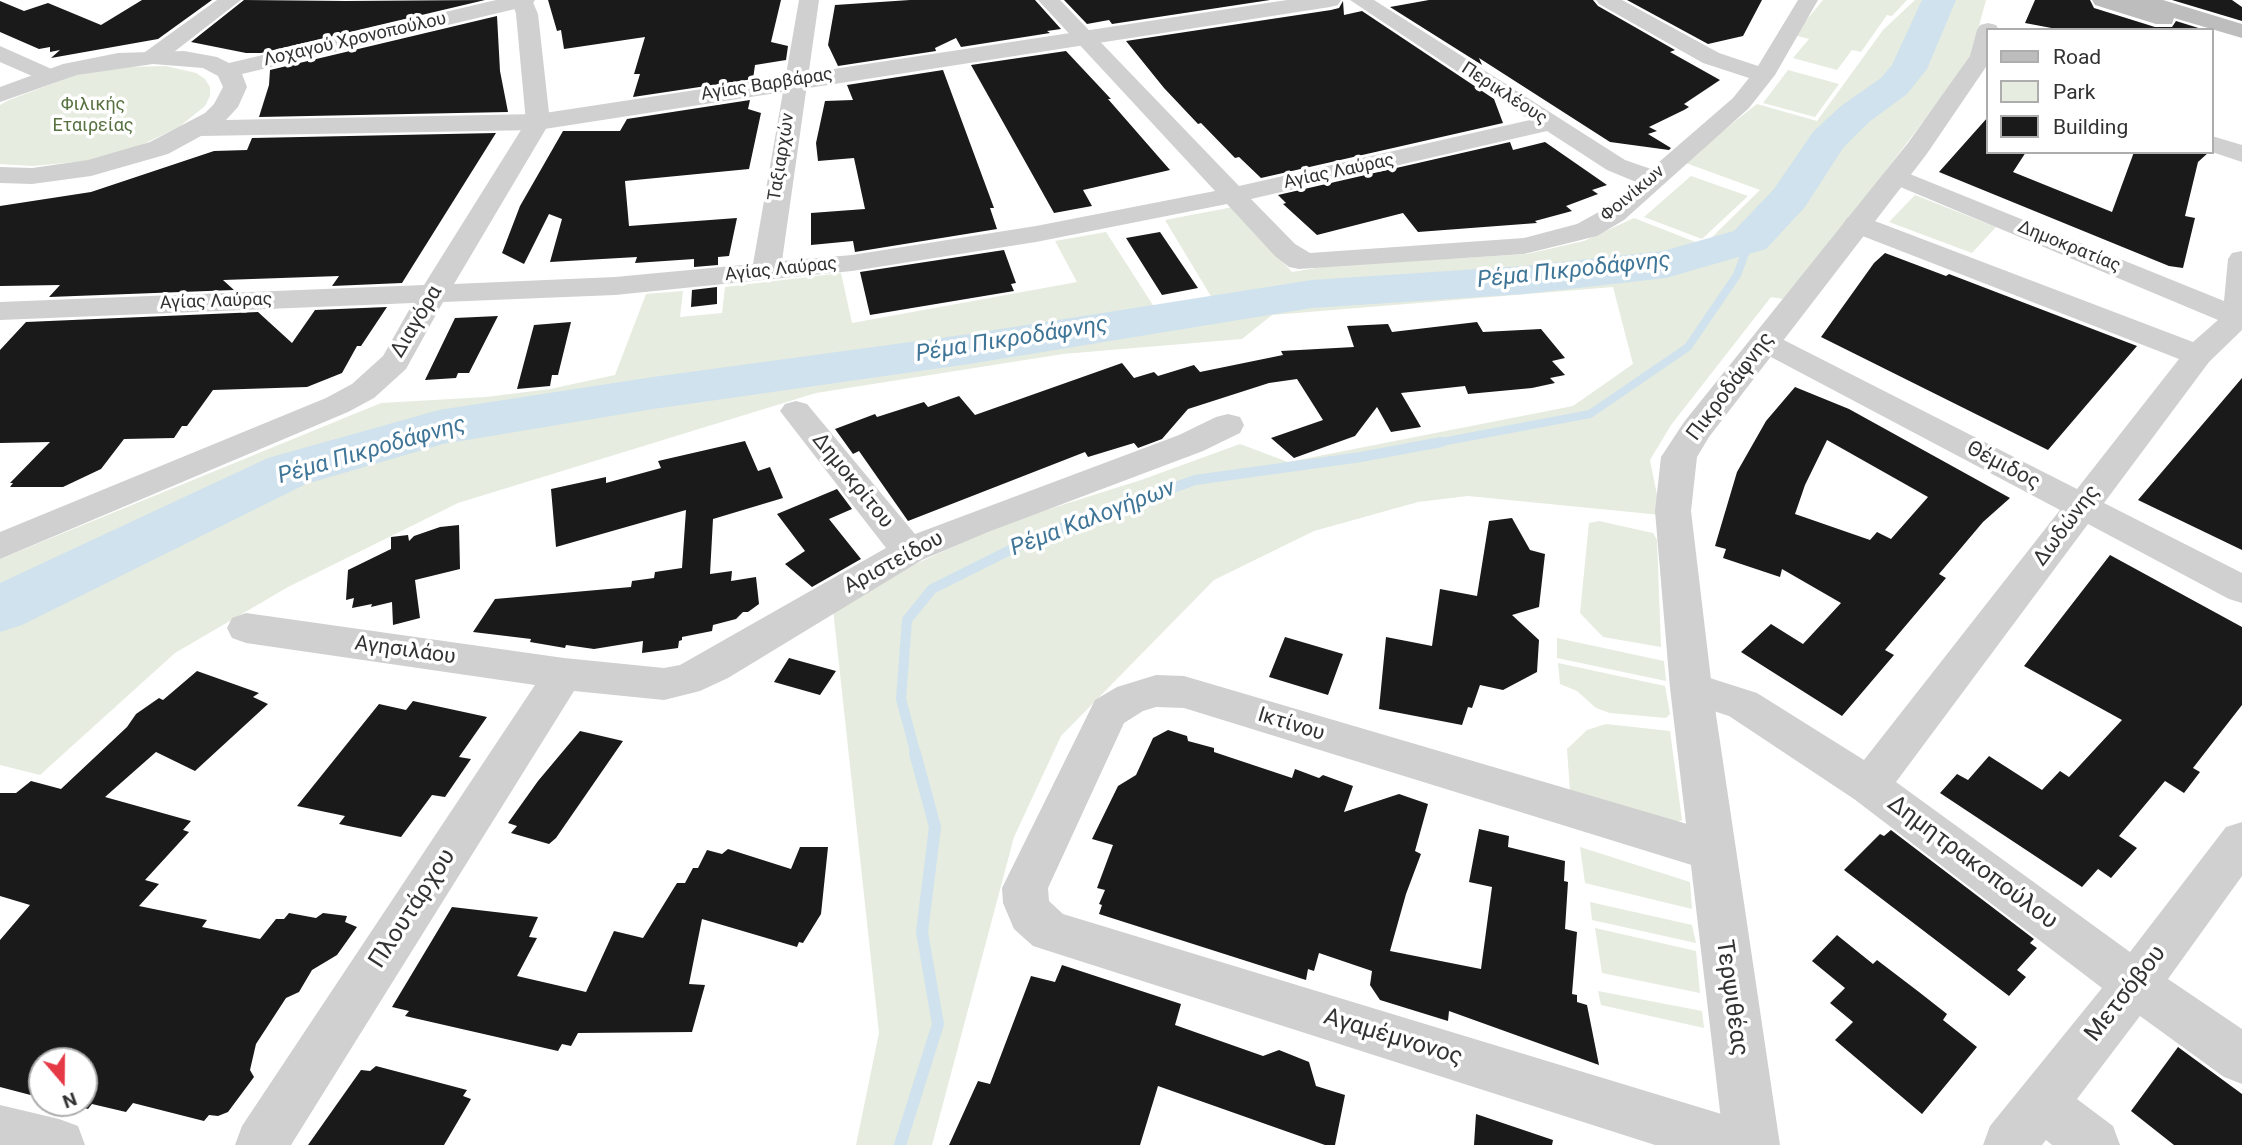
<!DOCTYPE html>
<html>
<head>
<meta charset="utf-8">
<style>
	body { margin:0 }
	#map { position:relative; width:2242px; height:1145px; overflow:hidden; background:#fff; font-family:Roboto,sans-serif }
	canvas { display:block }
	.legend { position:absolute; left:1986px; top:28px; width:228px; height:126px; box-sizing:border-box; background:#fff; border:2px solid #adadad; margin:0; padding:9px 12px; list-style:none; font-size:21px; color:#333 }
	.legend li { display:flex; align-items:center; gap:14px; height:35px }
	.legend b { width:35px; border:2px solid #adadad }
	.north { position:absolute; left:28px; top:1047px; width:70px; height:70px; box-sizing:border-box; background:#fff; border:2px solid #adadad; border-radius:50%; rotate:160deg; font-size:19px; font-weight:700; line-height:28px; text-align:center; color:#333 }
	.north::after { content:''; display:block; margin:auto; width:24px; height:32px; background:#e63946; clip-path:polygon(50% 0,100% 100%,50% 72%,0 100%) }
</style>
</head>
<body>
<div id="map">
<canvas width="2242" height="1145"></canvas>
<ul class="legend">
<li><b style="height:9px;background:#bdbdbd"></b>Road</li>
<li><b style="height:19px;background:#e6ecdf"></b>Park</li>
<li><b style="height:19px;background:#1a1a1a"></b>Building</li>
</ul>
<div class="north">N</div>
</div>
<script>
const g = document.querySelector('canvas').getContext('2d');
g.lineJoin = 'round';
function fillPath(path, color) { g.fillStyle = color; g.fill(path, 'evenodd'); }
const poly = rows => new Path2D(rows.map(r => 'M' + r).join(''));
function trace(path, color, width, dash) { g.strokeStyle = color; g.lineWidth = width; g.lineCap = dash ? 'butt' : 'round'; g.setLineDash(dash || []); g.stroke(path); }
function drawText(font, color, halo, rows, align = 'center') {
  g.font = font + ' Roboto,sans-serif'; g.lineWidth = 7; g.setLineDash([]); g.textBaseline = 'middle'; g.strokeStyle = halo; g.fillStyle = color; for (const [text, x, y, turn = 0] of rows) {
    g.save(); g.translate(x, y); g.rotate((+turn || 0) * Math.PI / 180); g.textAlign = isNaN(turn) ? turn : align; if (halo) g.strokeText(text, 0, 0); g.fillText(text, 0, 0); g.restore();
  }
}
const green = poly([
	[1823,0,1907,0,1892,16,1887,15,1861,52,1852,50,1837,70,1793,58,1809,39,1794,35],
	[1915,0,1986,0,1970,59,1864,200,1783,299,1771,297,1671,425,1650,460,1661,515,1468,496,1418,502,1314,531,1214,580,1061,736,1014,837,932,1145,856,1145,879,1033,833,609,900,571,1008,522,1141,480,1240,444,1288,462,1573,406,1633,364,1613,287,1272,315,1242,339,1063,354,816,393,458,503,288,587,175,653,40,775,0,765,0,559,381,403,486,397,550,389,615,375,646,294,683,291,680,317,722,313,725,287,841,273,852,323,1077,282,1055,241,1106,232,1158,313,1215,303,1165,220,1233,207,1292,272,1328,266,1527,254,1584,241,1634,218,1698,243,1708,241,1760,190,1683,162,1757,104,1817,121,1883,30],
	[166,66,196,73,205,79,210,87,210,96,205,106,179,127,137,147,85,161,33,166,0,164,0,105,9,100,76,75,123,67],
	[1788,70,1839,84,1815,117,1763,103],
	[1691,176,1748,196,1702,239,1644,217],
	[1915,195,1996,227,1972,253,1889,222],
	[1599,521,1653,533,1657,540,1661,647,1603,637,1580,613,1589,523],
	[1557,638,1664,661,1666,681,1557,658],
	[1558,663,1665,686,1670,714,1666,718,1610,713,1596,708,1577,691,1560,684],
	[1606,724,1670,731,1682,820,1677,823,1570,792,1567,749,1587,730],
	[1580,847,1690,882,1692,909,1585,883],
	[1590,902,1692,925,1696,943,1592,920],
	[1595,928,1696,951,1700,993,1602,973],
	[1598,991,1702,1011,1704,1028,1601,1005]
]);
const streamFar2 = poly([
	[1431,444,1590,414,1688,347,1737,275,1750,240]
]);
const streamFar1 = poly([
	[916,755,901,699,907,620,932,589,1034,538,1195,480,1361,457,1441,442]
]);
const stream = poly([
	[900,1145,938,1024,922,932,935,827,915,753]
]);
const river = poly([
	[1922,0,1956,0,1927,69,1907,94,1869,122,1843,148,1805,207,1766,249,1666,278,1524,294,1312,308,969,364,653,409,443,444,306,484,22,625,0,632,0,583,268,458,439,410,653,377,969,334,1312,280,1524,266,1663,251,1734,231,1774,189,1813,132,1841,106,1881,78,1892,65,1922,0]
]);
const building = poly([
	[142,0,212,0,158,39,51,58,60,50,50,52,50,47,39,49,0,32,0,1,24,11,48,3,101,25],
	[244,0,346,1,485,0,261,53,246,53,191,42],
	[548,0,781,0,771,42,788,46,786,60,755,65,753,79,633,97,640,74,634,74,645,37,564,49,561,30,557,31],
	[910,0,1035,0,1061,29,1047,31,1050,33,961,47,956,38,935,48,936,51,838,66,828,45,835,5],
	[1064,0,1270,0,1112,24,1109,20,1087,24],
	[1429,0,1593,0,1598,6,1675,50,1670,52,1720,80,1684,104,1689,107,1684,110,1649,127,1657,131,1648,134,1671,148,1669,150,1610,142,1479,58,1482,65,1390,7],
	[1627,0,1762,0,1743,36,1708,44],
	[2035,0,2090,0,2094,8,2155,27,2172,27,2176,21,2205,30,2062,30,2025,23],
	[2172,0,2232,0,2242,7,2242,21],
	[1343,1,1344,15,1362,11,1494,99,1503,123,1261,178,1239,157,1235,158,1201,123,1198,124,1164,88,1126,41,1331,10,1339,8],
	[497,16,500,71,508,112,259,117,269,85,270,70],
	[1066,51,1111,99,1108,99,1170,170,1083,190,1092,206,1054,213,971,65],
	[943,70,994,208,990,208,997,229,855,252,853,241,811,245,811,213,865,209,854,158,818,161,816,143,825,101,853,100,847,85],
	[750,100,748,109,761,113,749,169,625,181,629,226,737,218,729,256,718,257,718,265,694,267,694,259,635,263,637,257,550,262,562,219,549,214,524,264,502,253,520,206,563,131,620,131,627,119],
	[1988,117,1988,152,2026,152,2013,172,2112,212,2134,152,2209,152,2198,162,2185,216,2195,218,2183,268,2169,266,1939,172],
	[496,133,402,283,332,286,339,276,223,280,234,290,49,297,60,285,0,286,0,206,91,192,214,151,247,150,252,138],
	[1510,142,1513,150,1545,142,1607,185,1592,190,1598,194,1566,206,1572,211,1535,221,1537,223,1418,232,1403,213,1317,235,1283,204,1286,203,1278,195],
	[1160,232,1198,288,1162,295,1126,238],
	[1004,250,1016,283,1011,284,1014,291,870,315,860,272],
	[1885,253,1946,276,1949,274,2137,346,2048,450,1821,337,1874,263],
	[717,287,717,304,691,307,692,290],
	[387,307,361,346,357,346,342,373,307,387,213,390,187,426,182,426,174,438,124,439,101,469,63,487,10,487,13,483,10,483,50,442,0,443,0,350,26,322,258,312,292,343,315,310],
	[498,316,469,373,458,373,456,378,425,380,455,318],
	[571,322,558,375,552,375,550,386,517,389,534,325],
	[1477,322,1483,332,1541,329,1565,358,1552,361,1565,375,1550,378,1555,383,1532,388,1468,394,1465,386,1401,393,1421,427,1391,432,1377,407,1355,436,1294,458,1271,438,1323,420,1297,379,1269,383,1188,409,1162,439,1138,448,1134,443,1088,457,1085,452,908,521,859,451,853,454,835,429,875,414,877,417,924,402,928,407,959,396,975,415,1122,363,1134,378,1154,372,1158,376,1194,365,1200,372,1283,355,1281,351,1354,347,1347,326,1388,324,1392,332],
	[2242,378,2242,550,2138,500],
	[1795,387,1849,409,2010,498,1983,522,1939,574,1946,578,1885,650,1894,655,1842,716,1741,652,1771,624,1803,644,1841,603,1782,569,1780,577,1723,558,1726,549,1715,546,1737,472,1766,421],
	[1827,440,1928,497,1891,539,1877,532,1870,540,1795,514,1805,485],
	[745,441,758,471,770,467,783,498,713,519,710,574,732,571,731,581,756,577,759,604,748,612,743,612,736,619,713,625,712,631,682,637,682,640,679,641,678,648,642,653,643,641,594,649,566,645,565,648,530,642,531,639,473,632,495,599,631,587,632,581,654,578,655,572,682,568,686,510,556,547,551,489,606,477,606,483,661,468,658,461],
	[837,489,852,509,829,519,861,559,812,587,785,564,805,551,777,514],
	[1512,518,1530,550,1545,554,1539,607,1512,615,1539,640,1537,672,1503,690,1480,685,1472,708,1468,707,1462,725,1379,709,1386,637,1432,646,1440,589,1477,596,1489,521],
	[459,525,460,569,415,580,420,618,393,625,392,602,371,607,372,604,352,608,354,598,346,600,348,570,391,549,391,537,408,535,409,541,414,536,440,527],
	[2110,555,2242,627,2242,705,2193,768,2200,772,2184,793,2165,781,2119,836,2137,848,2111,878,2098,869,2082,887,1940,793,1957,774,1968,780,1989,756,2042,790,2060,771,2069,777,2122,720,2024,666],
	[1285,637,1343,654,1328,695,1269,677],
	[789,658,836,671,820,695,774,682],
	[197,671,259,693,253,697,268,704,195,771,156,752,105,797,191,821,183,830,189,832,145,880,159,884,139,906,207,920,202,927,260,939,276,919,284,919,289,913,316,918,323,913,347,916,345,922,357,927,337,955,312,970,299,992,286,998,256,1044,250,1070,254,1077,228,1112,218,1116,209,1115,204,1121,133,1103,126,1112,92,1104,88,1109,63,1103,84,1103,84,1061,42,1061,42,1098,0,1087,0,940,30,905,0,896,0,793,16,793,31,781,61,789,127,727,136,714,159,698,163,700],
	[413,701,487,717,459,757,471,759,445,797,432,795,401,837,339,824,345,816,297,806,379,704,406,710],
	[1168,730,1187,736,1188,741,1214,748,1214,752,1292,778,1295,769,1319,778,1323,775,1353,786,1344,812,1399,794,1428,804,1415,851,1421,854,1406,894,1390,951,1481,969,1492,887,1469,882,1479,829,1509,836,1508,847,1565,861,1564,881,1568,882,1565,929,1577,932,1572,994,1577,995,1577,1002,1587,1005,1599,1065,1449,1011,1448,1021,1380,1000,1370,985,1372,971,1319,953,1314,971,1308,969,1306,980,1099,914,1102,905,1099,904,1105,890,1097,888,1113,845,1092,839,1118,786,1136,775,1153,738],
	[580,731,623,741,556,838,549,844,511,833,517,826,508,823,538,781],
	[1891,830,2034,939,2030,943,2037,948,2017,970,2026,977,2009,996,1844,870,1880,834,1884,836],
	[800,847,828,847,821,914,803,943,799,942,797,947,702,919,689,984,705,985,692,1032,578,1033,571,1046,562,1044,558,1051,405,1016,409,1011,392,1007,452,907,538,917,529,937,537,938,517,976,586,992,614,931,643,938,677,883,685,883,693,868,698,868,707,850,722,854,728,849,791,869],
	[1837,935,1873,964,1877,960,1919,992,1947,1014,1943,1020,1977,1047,1922,1114,1835,1040,1853,1022,1830,1003,1845,988,1812,961],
	[1062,965,1181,1004,1175,1025,1263,1056,1279,1050,1309,1062,1316,1086,1345,1095,1335,1145,1325,1145,1158,1086,1140,1145,949,1145,978,1081,990,1084,1031,976,1055,982],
	[2178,1047,2242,1094,2242,1145,2174,1145,2131,1111],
	[376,1066,467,1090,463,1096,471,1099,444,1145,308,1145,361,1070,370,1071],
	[1476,1114,1553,1140,1552,1145,1474,1145]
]);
const minor = poly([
	[217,0,241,0,161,62,145,62,142,57,145,52,217,0],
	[512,0,532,0,538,14,550,122,454,284,615,277,753,264,799,0,819,0,782,261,852,255,1036,226,1215,191,1038,0,1060,0,1239,186,1530,120,1350,0,1374,0,1625,160,1651,169,1733,98,1749,78,1703,63,1599,4,1596,0,1622,0,1719,53,1758,66,1798,0,1818,0,1775,75,1749,108,1624,220,1597,236,1524,254,1299,269,1289,267,1275,256,1227,204,1036,242,852,271,615,295,443,302,406,369,374,398,348,412,0,559,0,532,326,398,352,384,383,356,413,303,0,320,0,302,424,285,526,122,516,14,512,0],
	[1547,131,1607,170,1636,182,1606,208,1577,224,1524,238,1310,253,1295,244,1251,199,1547,131],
	[0,46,56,71,60,76,56,81,48,83,0,62,0,46],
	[2212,136,2242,145,2242,162,2212,152,2212,136],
	[1895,168,2224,301,2228,259,2232,253,2242,251,2242,330,2209,362,2104,503,2242,573,2242,603,2229,599,2088,524,1896,782,2130,952,2226,827,2242,822,2242,876,2168,979,2242,1029,2242,1084,2224,1077,2140,1016,2077,1099,2113,1126,2120,1145,2052,1145,2046,1140,2042,1145,1983,1145,1990,1126,2102,988,1854,799,1729,716,1677,699,1671,688,1677,677,1691,672,1757,693,1864,760,2060,510,1754,348,1750,342,1754,336,1765,333,1776,336,2077,489,2179,359,1847,230,1843,224,1847,218,1857,216,1867,218,2193,342,2218,320,1886,181,1882,176,1886,171,1895,168],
	[796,401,807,404,915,534,1179,435,1216,417,1228,414,1240,417,1244,425,1240,433,1203,451,988,532,922,560,728,678,700,691,664,700,574,691,291,1145,235,1145,242,1126,535,685,246,643,232,638,227,628,232,618,246,613,564,658,664,668,680,665,886,548,780,411,785,404,796,401],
	[1156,675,1184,676,1711,831,1727,837,1733,851,1727,865,1711,871,1184,708,1156,707,1143,711,1124,723,1048,888,1049,901,1063,914,1738,1119,1757,1126,1764,1145,1655,1145,1033,946,1014,929,1003,903,1002,888,1095,700,1117,687,1156,675],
	[0,1105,59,1119,78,1126,85,1145,0,1145,0,1105]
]);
const tertiary = poly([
	[496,0,535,0,532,5,242,74,247,87,238,107,226,120,538,114,1287,0,1341,0,1338,5,1330,7,538,130,201,136,168,154,91,176,32,184,0,183,0,167,32,168,88,160,150,142,205,113,214,104,223,87,218,76,203,68,153,64,77,75,0,102,0,87,63,64,118,53,184,51,217,57,229,63,496,0],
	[1988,23,1996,25,1999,30,1988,30,1988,64,1926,155,1709,437,1697,457,1691,511,1712,688,1780,1145,1724,1145,1670,688,1655,511,1661,457,1684,422,1908,143,1970,56,1977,30,1980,25,1988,23]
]);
const secondary = poly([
	[2092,0,2163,0,2242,24,2242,38,2174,18,2172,24,2156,24,2095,5,2092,0]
]);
const farStreetnames = [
	["Λοχαγού Χρονοπούλου",355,40,-13],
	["Αγίας Βαρβάρας",767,85,-9],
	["Περικλέους",1504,94,33],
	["Ταξιαρχών",782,157,-81],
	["Αγίας Λαύρας",1339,172,-12],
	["Φοινίκων",1633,194,-40],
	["Δημοκρατίας",2069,247,22],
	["Αγίας Λαύρας",781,270,-6],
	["Αγίας Λαύρας",216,302,-2]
];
const farParknames = [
	["Φιλικής",93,105],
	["Εταιρείας",93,126]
];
const streetNames = [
	["Διαγόρα",417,322,-59],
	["Πικροδάφνης",1731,387,-53],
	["Θέμιδος",2003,466,28],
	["Δημοκρίτου",852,481,51],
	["Δωδώνης",2067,526,-53],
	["Αριστείδου",894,563,-28],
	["Αγησιλάου",405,651,8],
	["Ικτίνου",1291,725,17]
];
const waterNames = [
	["Ρέμα Πικροδάφνης",1574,271,-6],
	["Ρέμα Πικροδάφνης",1012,340,-9],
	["Ρέμα Πικροδάφνης",372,451,-16],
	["Ρέμα Καλογήρων",1093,519,-21]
];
const nearStreetnames = [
	["Δημητρακοπούλου",1972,863,37],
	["Πλουτάρχου",413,909,-57],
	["Μετσόβου",2126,994,-52],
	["Τερψιθέας",1731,998,82],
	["Αγαμέμνονος",1393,1038,17]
];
fillPath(green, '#e6ecdf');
trace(streamFar2, '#cfe2ee', 8);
trace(streamFar1, '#cfe2ee', 10);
trace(stream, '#cfe2ee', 12);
fillPath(river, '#cfe2ee');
fillPath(building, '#1a1a1a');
fillPath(minor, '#d0d0d0');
fillPath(tertiary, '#d0d0d0');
fillPath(secondary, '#bdbdbd');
drawText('18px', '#333', '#fff', farStreetnames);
drawText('18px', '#56703f', '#fff', farParknames);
drawText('21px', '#333', '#fff', streetNames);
drawText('italic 23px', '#3f7597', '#fff', waterNames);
drawText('24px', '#333', '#fff', nearStreetnames);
</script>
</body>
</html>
